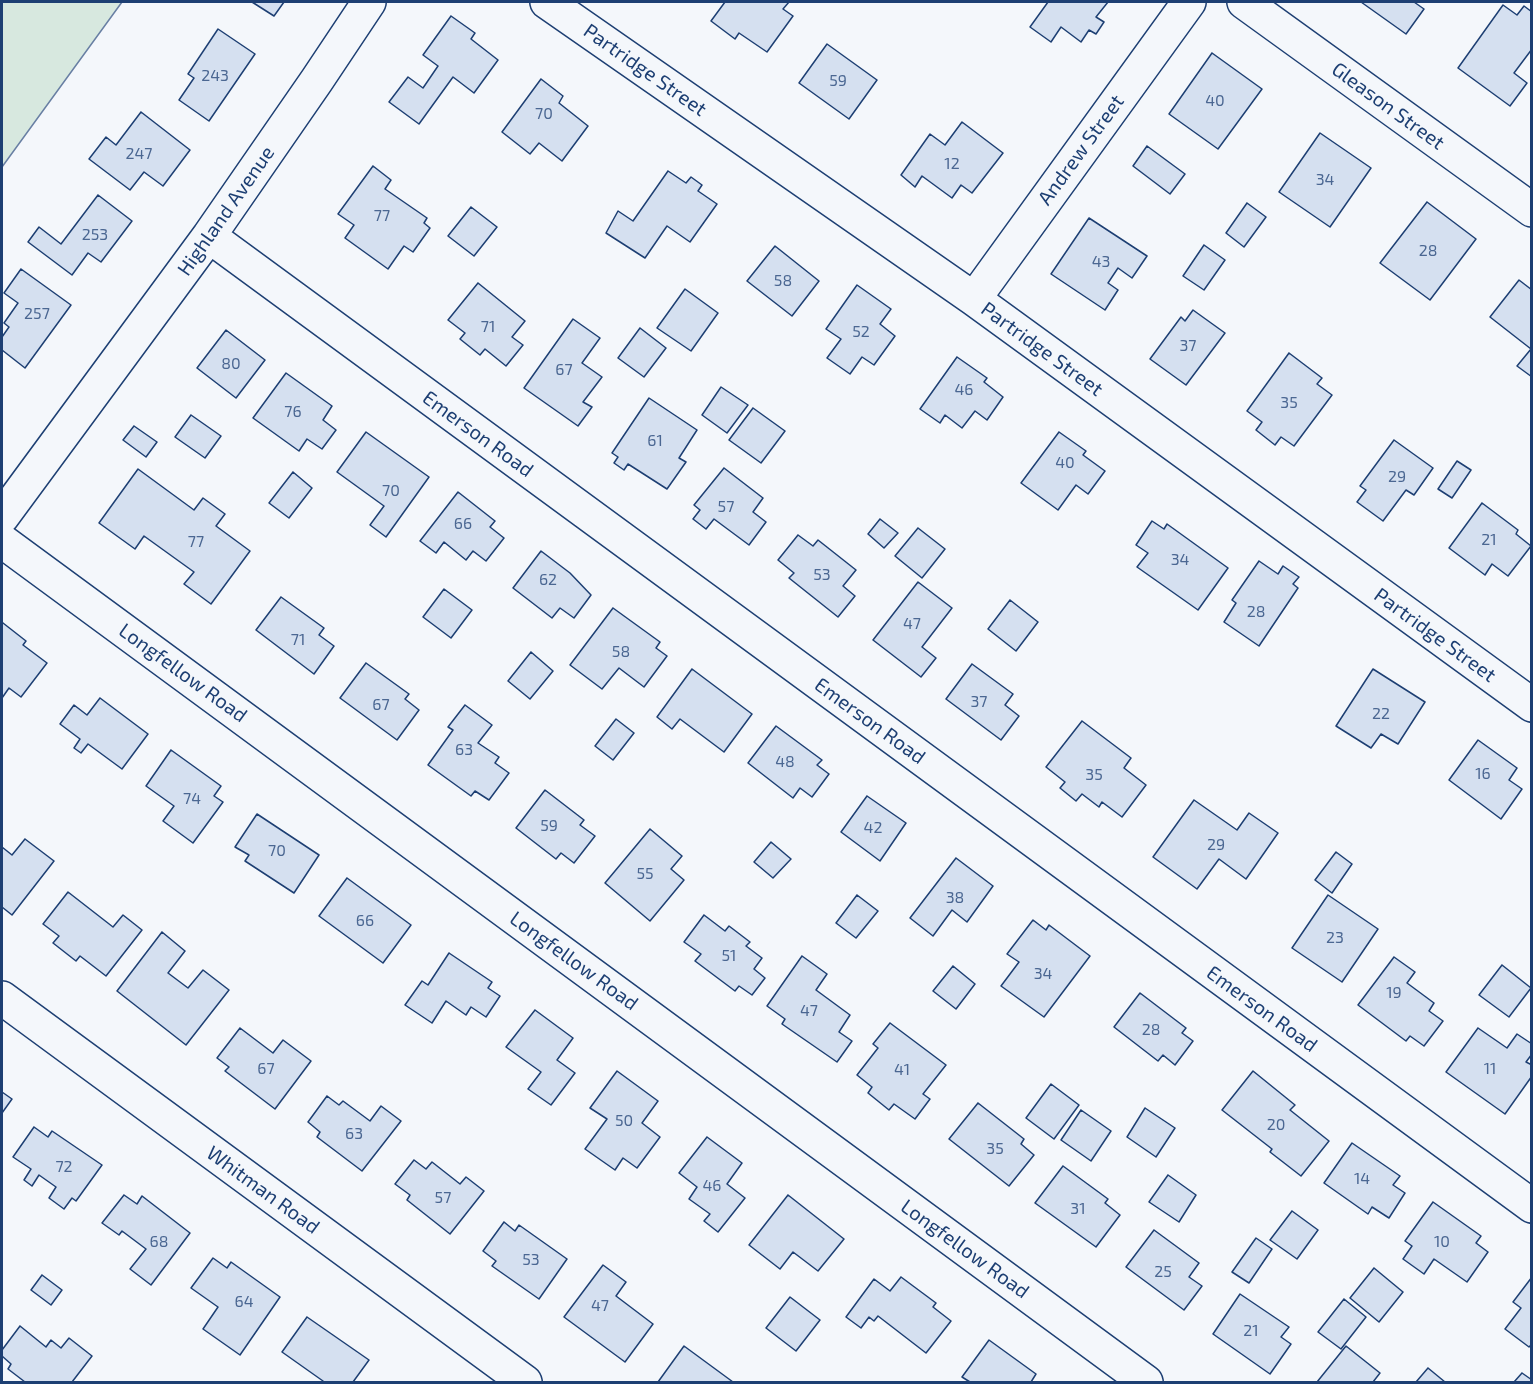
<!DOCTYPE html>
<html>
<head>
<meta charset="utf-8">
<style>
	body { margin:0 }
	#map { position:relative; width:1533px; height:1384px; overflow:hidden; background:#f4f7fb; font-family:"Exo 2",sans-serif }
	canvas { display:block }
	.frame { position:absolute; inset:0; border:3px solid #1d3f73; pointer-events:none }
</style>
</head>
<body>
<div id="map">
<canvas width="1533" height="1384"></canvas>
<div class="frame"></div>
</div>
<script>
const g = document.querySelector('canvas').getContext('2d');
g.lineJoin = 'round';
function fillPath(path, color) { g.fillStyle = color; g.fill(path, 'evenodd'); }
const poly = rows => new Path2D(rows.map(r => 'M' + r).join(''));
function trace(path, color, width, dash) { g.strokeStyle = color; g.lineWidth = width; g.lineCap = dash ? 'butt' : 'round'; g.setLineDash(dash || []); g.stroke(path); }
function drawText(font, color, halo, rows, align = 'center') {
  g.font = font + ' "Exo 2",sans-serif'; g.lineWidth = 4.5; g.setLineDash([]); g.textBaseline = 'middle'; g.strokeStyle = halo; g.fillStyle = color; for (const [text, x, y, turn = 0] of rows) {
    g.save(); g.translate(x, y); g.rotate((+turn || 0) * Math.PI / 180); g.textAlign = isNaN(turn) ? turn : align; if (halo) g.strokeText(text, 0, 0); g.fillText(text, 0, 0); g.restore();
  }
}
const green = poly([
	[2,2,122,2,2,167,2,2]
]);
const building = poly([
	[252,2,284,2,274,16,252,2],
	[725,2,789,2,783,9,793,16,767,52,739,33,735,39,711,21,725,2],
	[1048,2,1108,2,1096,17,1104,22,1096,34,1089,30,1081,42,1061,27,1051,42,1030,27,1048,2],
	[1361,2,1414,2,1424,9,1406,34,1361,2],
	[1503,5,1517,15,1524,6,1532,12,1532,49,1514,73,1527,83,1510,106,1458,68,1503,5],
	[451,16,475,33,471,39,498,60,474,93,453,77,419,124,389,102,408,77,423,88,438,66,423,55,451,16],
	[218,29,255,54,209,121,179,100,194,78,188,74,218,29],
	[827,44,877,80,849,119,799,83,827,44],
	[1212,53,1262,89,1218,149,1169,114,1212,53],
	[541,79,563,96,559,103,588,126,562,161,539,143,530,154,502,132,541,79],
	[141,112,190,150,163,186,144,172,130,190,89,159,106,137,116,145,141,112],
	[962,122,1003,153,972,193,961,185,952,198,922,176,915,187,901,175,930,134,945,145,962,122],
	[1320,133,1371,168,1330,227,1279,192,1320,133],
	[1147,146,1185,174,1170,194,1133,166,1147,146],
	[373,166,391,180,385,189,427,218,424,223,430,228,413,252,404,246,388,269,345,238,354,225,338,214,373,166],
	[668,171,686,183,691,177,702,185,698,191,717,204,690,242,667,226,645,258,606,233,618,211,633,221,668,171],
	[98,195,132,221,101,262,88,253,72,275,28,242,39,227,61,244,98,195],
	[1427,202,1476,239,1430,300,1380,263,1427,202],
	[1247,203,1266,217,1244,247,1226,233,1247,203],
	[471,207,497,227,474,256,448,236,471,207],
	[1089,218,1147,256,1132,278,1118,268,1108,283,1118,290,1105,310,1051,274,1089,218],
	[1204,245,1225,260,1204,290,1183,276,1204,245],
	[775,246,819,281,792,316,747,281,775,246],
	[21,269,71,305,25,368,2,350,2,337,9,327,4,323,18,303,4,293,21,269],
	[1519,280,1532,290,1532,377,1517,366,1531,349,1490,317,1519,280],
	[478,283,525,321,512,337,523,345,506,366,485,349,480,355,460,339,465,333,448,320,478,283],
	[857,285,891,309,880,324,895,336,874,365,862,357,850,374,827,358,841,339,826,329,857,285],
	[685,289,718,313,691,351,657,328,685,289],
	[1193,310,1225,333,1186,385,1150,359,1181,317,1185,321,1193,310],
	[573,319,600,338,582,363,602,377,583,402,592,407,578,426,524,388,573,319],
	[640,328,666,348,644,377,618,358,640,328],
	[226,330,265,360,236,398,197,368,226,330],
	[1289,353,1322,378,1317,384,1332,395,1294,446,1281,437,1275,445,1256,430,1262,422,1247,411,1289,353],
	[957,357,987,378,984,382,1003,397,987,420,975,411,962,428,945,415,940,423,920,409,957,357],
	[286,373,332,406,323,420,336,430,322,449,307,439,299,451,253,418,286,373],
	[721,387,748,405,727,433,702,415,721,387],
	[649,398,697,430,679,458,686,462,667,489,628,464,624,470,614,463,618,457,612,453,649,398],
	[753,408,785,431,761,463,729,440,753,408],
	[191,415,221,436,205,458,175,437,191,415],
	[134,426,157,442,146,457,123,440,134,426],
	[366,432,429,477,386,537,370,525,384,506,337,472,366,432],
	[1059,432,1086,451,1083,455,1105,471,1088,494,1076,485,1058,510,1021,483,1059,432],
	[1394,440,1433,468,1414,495,1406,490,1383,521,1357,502,1366,490,1360,486,1394,440],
	[1457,461,1471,470,1452,498,1438,489,1457,461],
	[724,468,763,498,753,512,766,522,749,545,714,519,706,529,693,519,700,510,694,505,724,468],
	[138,469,194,510,203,498,225,514,216,526,250,551,211,604,184,584,194,572,144,536,135,549,99,523,138,469],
	[293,472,312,488,289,518,269,503,293,472],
	[458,492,495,521,490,527,504,538,486,561,473,551,466,560,444,542,436,553,420,541,458,492],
	[1482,503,1518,530,1516,534,1531,546,1508,576,1492,564,1485,575,1449,548,1482,503],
	[880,519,898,533,884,548,868,534,880,519],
	[1152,521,1164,529,1167,524,1228,568,1198,610,1137,567,1148,553,1136,545,1152,521],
	[918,528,945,549,922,578,895,556,918,528],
	[798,535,813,546,818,540,856,570,843,586,855,596,838,617,789,578,794,573,778,560,798,535],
	[541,551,570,573,591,595,574,618,560,608,552,618,513,588,541,551],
	[1259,561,1278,574,1283,566,1299,577,1293,584,1298,588,1259,646,1224,622,1236,603,1232,600,1259,561],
	[918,582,952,608,922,647,936,658,921,677,873,640,918,582],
	[444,589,472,610,451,638,423,617,444,589],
	[281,597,324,628,319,635,334,646,314,674,256,630,281,597],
	[1010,600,1038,622,1016,651,988,629,1010,600],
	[613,608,660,642,656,648,667,656,644,687,619,668,602,689,570,665,613,608],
	[3,623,26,641,23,645,47,663,21,697,9,688,2,698,2,624,3,623],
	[531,652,553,671,530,699,508,681,531,652],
	[366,663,409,694,405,699,419,710,397,740,340,698,366,663],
	[972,664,1013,694,1005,705,1019,716,1001,740,946,699,972,664],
	[692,669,752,714,724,752,680,719,672,729,657,717,692,669],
	[1373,669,1425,702,1398,744,1381,734,1371,748,1336,726,1373,669],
	[100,698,148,734,122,769,88,744,81,753,74,748,80,739,60,724,74,705,87,715,100,698],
	[465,705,492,725,478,743,499,757,495,763,509,773,489,800,475,791,471,796,428,765,453,730,448,727,465,705],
	[616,719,634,733,613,760,595,746,616,719],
	[1082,721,1131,758,1124,768,1146,785,1122,817,1102,802,1099,807,1082,794,1076,801,1060,788,1065,782,1046,767,1082,721],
	[776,726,822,760,817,765,829,774,812,797,800,788,793,798,748,763,776,726],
	[1478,740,1517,768,1509,780,1522,789,1501,819,1449,780,1478,740],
	[171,750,221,786,214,796,223,802,193,843,163,821,174,806,146,786,171,750],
	[545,790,584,820,580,825,595,836,574,863,561,853,556,859,516,828,545,790],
	[867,796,906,823,880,861,841,832,867,796],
	[1194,800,1237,830,1249,813,1278,833,1246,879,1219,859,1197,889,1153,857,1194,800],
	[257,814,319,855,294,893,245,861,249,855,235,847,257,814],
	[650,829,682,856,671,869,684,880,650,921,605,883,650,829],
	[25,839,54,861,12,915,2,907,2,847,12,855,25,839],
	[771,842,791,859,773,878,754,862,771,842],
	[1336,852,1352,864,1332,893,1315,880,1336,852],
	[956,858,993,886,967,922,952,910,933,936,910,918,956,858],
	[347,878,411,925,383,963,319,916,347,878],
	[68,892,113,927,123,915,142,930,106,976,80,956,76,961,53,943,59,936,43,924,68,892],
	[857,895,878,911,856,938,836,923,857,895],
	[1328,895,1378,929,1342,982,1292,948,1328,895],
	[704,915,725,931,729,926,750,942,746,946,762,958,754,969,765,978,752,995,739,986,735,991,695,961,701,954,684,942,704,915],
	[1033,920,1046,930,1049,925,1090,956,1044,1017,1001,986,1019,962,1007,954,1033,920],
	[162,932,185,951,168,973,188,988,203,970,229,990,186,1045,117,991,162,932],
	[449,953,492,982,488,988,500,996,486,1017,471,1007,466,1015,446,1001,432,1023,405,1005,422,981,428,985,449,953],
	[802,956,827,974,816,990,850,1015,839,1032,852,1041,837,1062,782,1024,785,1019,767,1006,802,956],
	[1394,957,1415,972,1407,983,1434,1003,1429,1011,1443,1021,1424,1046,1410,1036,1406,1041,1358,1005,1394,957],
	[1502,965,1531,988,1509,1017,1479,995,1502,965],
	[953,966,975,984,956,1009,933,991,953,966],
	[1140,993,1186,1028,1182,1033,1193,1041,1175,1065,1163,1055,1158,1061,1114,1027,1140,993],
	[535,1010,573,1038,557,1060,575,1073,551,1105,528,1089,541,1072,506,1047,535,1010],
	[890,1023,946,1065,923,1094,930,1099,915,1119,894,1104,889,1110,868,1093,872,1087,857,1075,878,1048,873,1044,890,1023],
	[240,1028,273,1053,283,1040,311,1061,275,1109,225,1071,229,1067,217,1058,240,1028],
	[1478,1028,1507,1048,1517,1034,1532,1044,1532,1054,1526,1062,1532,1065,1532,1076,1505,1114,1446,1072,1478,1028],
	[617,1071,658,1101,642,1123,660,1137,637,1168,623,1158,615,1170,585,1149,607,1119,590,1108,617,1071],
	[1253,1071,1295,1105,1290,1110,1329,1141,1301,1176,1270,1152,1272,1149,1222,1110,1253,1071],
	[1051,1084,1079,1105,1054,1139,1026,1118,1051,1084],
	[2,1092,12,1099,2,1113,2,1092],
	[327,1096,339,1105,343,1101,370,1121,381,1106,401,1121,362,1171,317,1137,320,1132,308,1122,327,1096],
	[978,1103,1024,1139,1021,1144,1034,1155,1009,1186,949,1139,978,1103],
	[1145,1108,1175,1128,1156,1157,1127,1137,1145,1108],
	[1081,1110,1111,1131,1091,1161,1061,1140,1081,1110],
	[34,1127,48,1137,52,1131,102,1165,76,1201,72,1198,64,1209,49,1198,56,1187,39,1175,32,1186,24,1180,31,1169,13,1157,34,1127],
	[707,1137,742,1163,727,1184,745,1198,718,1232,704,1221,710,1214,689,1199,697,1187,679,1173,707,1137],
	[1352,1143,1400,1176,1393,1185,1405,1193,1389,1218,1372,1207,1368,1214,1324,1183,1352,1143],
	[414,1160,426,1169,432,1162,460,1184,466,1177,484,1191,450,1234,407,1200,410,1195,395,1184,414,1160],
	[1063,1166,1108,1199,1105,1203,1120,1215,1096,1247,1035,1203,1063,1166],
	[1168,1175,1196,1195,1179,1222,1149,1202,1168,1175],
	[124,1195,137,1204,142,1196,190,1233,151,1285,130,1269,146,1249,122,1231,119,1235,102,1223,124,1195],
	[788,1195,844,1239,818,1271,793,1252,780,1269,749,1245,788,1195],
	[1433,1202,1481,1236,1476,1243,1488,1252,1467,1282,1434,1259,1424,1274,1403,1259,1412,1246,1405,1241,1433,1202],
	[1292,1211,1318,1230,1297,1259,1270,1240,1292,1211],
	[504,1222,515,1231,519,1225,567,1259,539,1299,492,1266,496,1261,483,1251,504,1222],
	[1154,1230,1199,1263,1189,1277,1202,1286,1184,1310,1126,1267,1154,1230],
	[1256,1238,1272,1249,1249,1283,1232,1272,1256,1238],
	[213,1258,227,1268,231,1262,280,1297,240,1355,203,1329,218,1307,191,1288,213,1258],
	[603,1265,626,1282,616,1296,653,1324,625,1362,564,1317,603,1265],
	[1374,1268,1403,1292,1379,1322,1350,1298,1374,1268],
	[42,1275,62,1290,51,1305,31,1290,42,1275],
	[901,1277,936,1303,933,1307,951,1321,926,1353,878,1316,874,1321,869,1317,861,1328,846,1317,874,1279,890,1291,901,1277],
	[1532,1277,1532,1344,1529,1347,1505,1329,1521,1308,1513,1302,1532,1277],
	[1240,1294,1289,1327,1281,1337,1291,1344,1270,1374,1213,1334,1240,1294],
	[790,1297,820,1320,796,1351,766,1328,790,1297],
	[1344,1299,1366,1317,1341,1349,1318,1332,1344,1299],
	[307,1317,369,1360,353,1382,322,1382,323,1381,282,1352,307,1317],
	[20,1326,46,1347,51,1340,61,1348,69,1338,92,1356,72,1382,25,1382,8,1369,11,1364,2,1356,2,1350,20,1326],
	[989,1340,1036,1374,1031,1382,970,1382,962,1377,989,1340],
	[684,1346,733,1382,658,1382,684,1346],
	[1346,1346,1380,1373,1373,1382,1317,1382,1346,1346],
	[1428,1368,1445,1382,1416,1382,1428,1368],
	[1522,1373,1532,1380,1532,1382,1514,1382,1522,1373]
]);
const minor = poly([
	[547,2,974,299,1532,705],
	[1244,2,1532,210],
	[209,236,1532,1206],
	[974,299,1189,2],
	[2,517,209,236,317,80,369,2],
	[2,541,1146,1382],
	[2,998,525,1382]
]);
const numberNames = [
	["243",215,76],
	["59",838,81],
	["40",1215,101],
	["70",544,114],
	["247",139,154],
	["12",952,164],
	["34",1325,180],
	["77",382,216],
	["253",95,235],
	["28",1428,251],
	["43",1101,262],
	["58",783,281],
	["257",37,314],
	["71",488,327],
	["52",861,332],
	["37",1188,346],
	["80",231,364],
	["67",564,370],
	["46",964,390],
	["35",1289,403],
	["76",293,412],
	["61",655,441],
	["40",1065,463],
	["29",1397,477],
	["70",391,491],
	["57",726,507],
	["66",463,524],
	["21",1489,540],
	["77",196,542],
	["34",1180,560],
	["53",822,575],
	["62",548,580],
	["28",1256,612],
	["47",912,624],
	["71",298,640],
	["58",621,652],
	["37",979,702],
	["67",381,705],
	["22",1381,714],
	["63",464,750],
	["48",785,762],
	["16",1483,774],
	["35",1094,775],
	["74",192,799],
	["59",549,826],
	["42",873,828],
	["29",1216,845],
	["70",277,851],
	["55",645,874],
	["38",955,898],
	["66",365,921],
	["23",1335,938],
	["51",729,956],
	["34",1043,974],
	["19",1394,993],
	["47",809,1011],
	["28",1151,1030],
	["67",266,1069],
	["11",1490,1069],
	["41",902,1070],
	["50",624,1121],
	["20",1276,1125],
	["63",354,1134],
	["35",995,1149],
	["72",64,1167],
	["14",1362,1179],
	["46",712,1186],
	["57",443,1198],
	["31",1078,1209],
	["68",159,1242],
	["10",1442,1242],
	["53",531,1260],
	["25",1163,1272],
	["64",244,1302],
	["47",600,1306],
	["21",1251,1331]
];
const streetNames = [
	["Partridge Street",645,70,35],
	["Gleason Street",1388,106,36],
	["Andrew Street",1081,150,-54],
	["Highland Avenue",226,211,-55],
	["Partridge Street",1042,349,36],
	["Emerson Road",478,434,36],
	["Partridge Street",1435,635,36],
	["Longfellow Road",183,673,36],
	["Emerson Road",870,721,36],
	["Longfellow Road",574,961,36],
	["Emerson Road",1262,1009,36],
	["Whitman Road",263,1190,36],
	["Longfellow Road",965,1249,36]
];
fillPath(green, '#d7e8df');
trace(green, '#687fa3', 1.5);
fillPath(building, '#d5e0f0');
trace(building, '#1d3f73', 1.5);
trace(minor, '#1d3f73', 36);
trace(minor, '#f4f7fb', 33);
drawText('16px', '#4b6792', null, numberNames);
drawText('20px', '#1d3f73', '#f4f7fb', streetNames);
</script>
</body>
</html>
